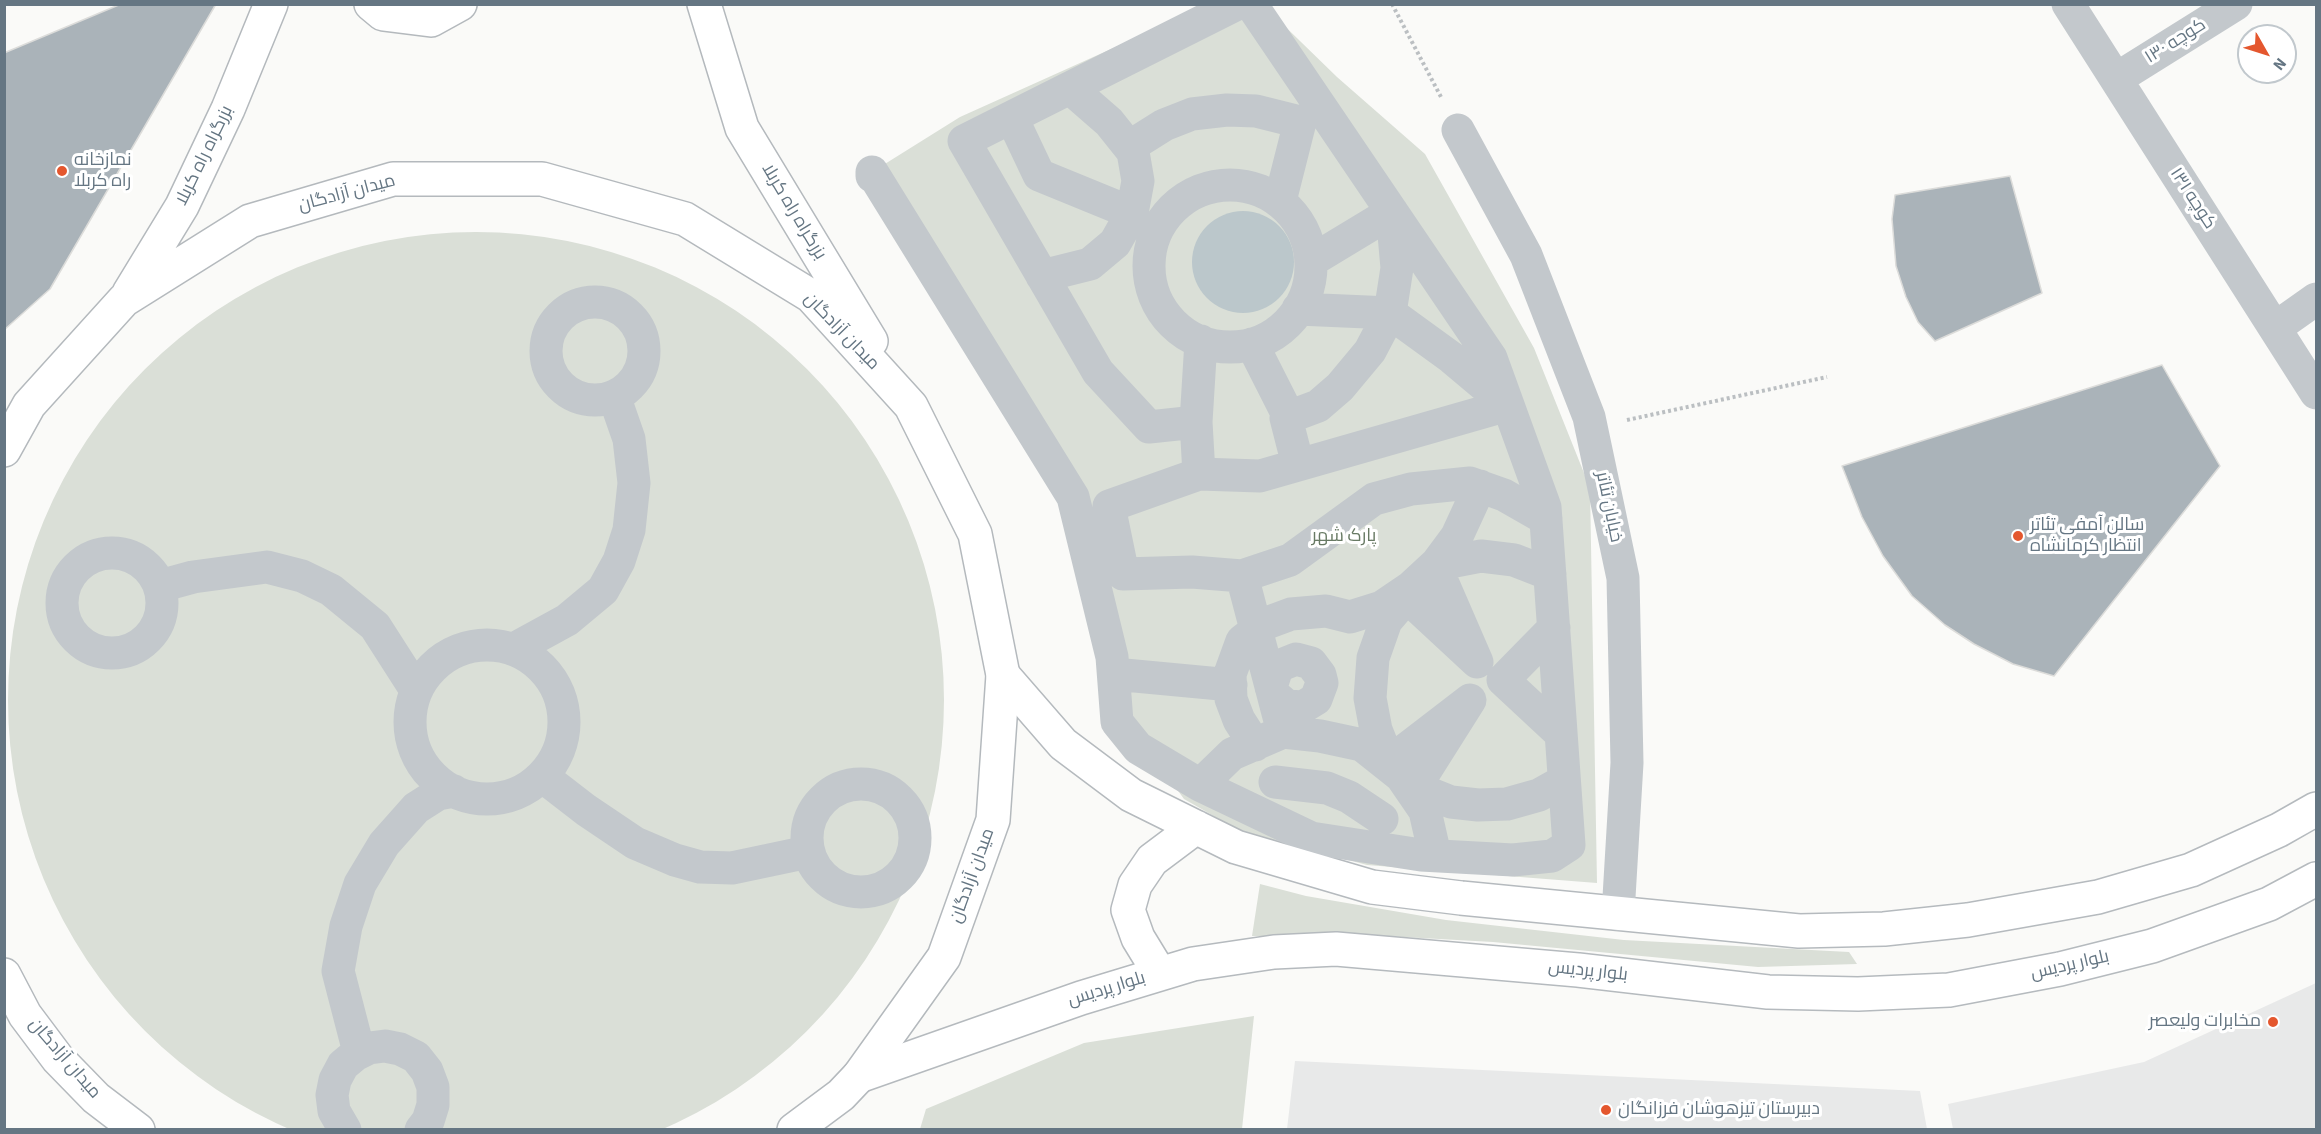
<!DOCTYPE html>
<html>
<head>
<meta charset="utf-8">
<style>
	body { margin:0 }
	#map { position:relative; width:2321px; height:1134px; overflow:hidden; background:#fafaf8; font-family:"Source Sans 3",sans-serif }
	canvas { display:block }
	.frame { position:absolute; inset:0; border:6px solid #657683; pointer-events:none }
	.north { position:absolute; left:2237px; top:24px; width:60px; height:60px; box-sizing:border-box; background:#fff; border:2px solid #c1c8cd; border-radius:50%; rotate:129deg; font-size:16px; font-weight:700; line-height:24px; text-align:center; color:#657683 }
	.north::after { content:''; display:block; margin:auto; width:21px; height:27px; background:#e4572e; clip-path:polygon(50% 0,100% 100%,50% 72%,0 100%) }
</style>
</head>
<body>
<div id="map">
<canvas width="2321" height="1134"></canvas>
<div class="frame"></div>
<div class="north">N</div>
</div>
<script>
const g = document.querySelector('canvas').getContext('2d');
g.lineJoin = 'round';
function fillPath(path, color) { g.fillStyle = color; g.fill(path, 'evenodd'); }
const poly = rows => new Path2D(rows.map(r => 'M' + r).join(''));
function trace(path, color, width, dash) { g.strokeStyle = color; g.lineWidth = width; g.lineCap = dash ? 'butt' : 'round'; g.setLineDash(dash || []); g.stroke(path); }
function drawText(font, color, halo, rows, align = 'center') {
  g.font = font + ' "Source Sans 3",Cairo,sans-serif'; g.lineWidth = 6; g.setLineDash([]); g.textBaseline = 'middle'; g.strokeStyle = halo; g.fillStyle = color; for (const [text, x, y, turn = 0] of rows) {
    g.save(); g.translate(x, y); g.rotate((+turn || 0) * Math.PI / 180); g.textAlign = isNaN(turn) ? turn : align; if (halo) g.strokeText(text, 0, 0); g.fillText(text, 0, 0); g.restore();
  }
}
const built = poly([
	[2316,983,2316,1129,1953,1129,1948,1104,2144,1062],
	[1295,1061,1920,1091,1927,1129,1287,1129]
]);
const green = poly([
	[1211,4,1263,5,1337,77,1425,154,1534,348,1590,488,1597,883,1367,865,1240,831,1184,799,1136,733,1085,488,872,172,960,117],
	'8 700a468 468 0 1 1 936 0a468 468 0 1 1-936 0Z',
	[1260,884,1306,896,1446,920,1624,940,1849,952,1857,964,1758,967,1493,942,1385,936,1252,936],
	[1254,1016,1242,1129,920,1129,926,1109,1084,1043]
]);
const water = poly([
	'1192 262a51 51 0 1 1 102 0a51 51 0 1 1-102 0Z'
]);
const building = poly([
	[121,4,216,4,50,289,4,330,4,53,121,4],
	[2010,176,2042,293,1935,341,1918,322,1906,297,1896,266,1892,219,1895,195,2010,176],
	[2162,365,2220,466,2054,676,2013,664,1974,644,1945,625,1912,596,1883,556,1862,517,1842,466,2162,365]
]);
const path = poly([
	[1392,4,1441,97],
	[1627,420,1827,377]
]);
const minor = poly([
	[1237,4,964,141,1098,372,1149,427,1196,422,1199,474,1109,506,1123,574,1192,572,1242,576,1283,732,1232,754,1200,785,1311,838,1421,855,1513,860,1552,856,1569,845,1545,507,1491,358,1251,4],
	[2068,4,2316,393],
	[2116,79,2236,4],
	[1012,118,1039,175,1132,213],
	[1458,130,1526,255,1589,417,1623,578,1627,763,1618,914],
	[1129,147,1164,125,1192,114,1227,110,1256,111,1300,122,1280,201],
	[872,176,872,172,1073,497,1112,657,1117,722,1138,748,1200,785],
	'1149 266a81 81 0 1 1 162 0a81 81 0 1 1-162 0Z',
	[1042,276,1090,264,1115,243,1132,213,1138,181,1133,152,1109,122,1070,88],
	'546 351a49 49 0 1 1 98 0a49 49 0 1 1-98 0Z',
	[2275,328,2316,299],
	[1252,344,1289,417],
	[1196,422,1201,341],
	[1298,465,1286,418,1318,406,1340,387,1370,351,1390,313,1298,309],
	[1199,474,1260,476,1508,405,1452,358,1390,313,1397,268,1392,212,1311,261],
	'62 603a50 50 0 1 1 100 0a50 50 0 1 1-100 0Z',
	[1550,574,1514,560,1481,556,1450,562,1404,600,1386,621,1373,658,1370,698,1376,730,1386,755,1426,792,1451,802,1478,805,1507,804,1539,795,1564,781],
	[1242,576,1290,560,1374,499,1411,489,1470,483,1504,495,1546,519],
	[160,586,193,577,267,567,302,576,331,590,375,626,416,690],
	[1408,598,1477,662,1438,572],
	[1554,628,1503,680,1561,734],
	'410 722a77 77 0 1 1 154 0a77 77 0 1 1-154 0Z',
	[514,649,567,620,603,590,619,561,629,530,634,483,629,439,614,396],
	[1114,674,1231,685],
	[1271,687,1276,671,1281,665,1296,659,1311,663,1320,675,1322,683,1316,699,1303,707,1287,706,1273,694],
	[1283,732,1320,736,1362,745,1401,776,1425,811,1435,855],
	[1255,745,1239,720,1231,699,1230,674,1242,641,1264,624,1291,614,1326,611,1350,617,1382,607,1410,588,1437,563,1457,536,1480,486],
	[1392,760,1470,700,1417,784],
	[542,776,586,810,635,843,675,860,700,867,732,868,808,852],
	[1275,782,1327,788,1349,797,1382,819],
	'807 838a54 54 0 1 1 108 0a54 54 0 1 1-108 0Z',
	[359,1052,338,971,346,926,360,884,384,844,416,808,438,794,454,791],
	[345,1130,334,1111,332,1095,335,1080,343,1065,355,1055,369,1048,385,1046,400,1049,416,1057,427,1071,433,1087,433,1105,428,1121,421,1130]
]);
const major = poly([
	[1003,675,1063,744,1131,795,1236,847,1372,887,1461,898,1799,931,1884,929,1968,920,2098,897,2191,870,2279,830,2316,809],
	[1160,974,1138,938,1128,910,1135,885,1152,860,1196,827],
	[859,1076,1081,998,1193,964,1274,952,1336,949,1578,970,1768,992,1858,994,1949,990,2060,969,2152,946,2269,904,2316,879]
]);
const highway = poly([
	[371,4,383,14,431,20,460,4],
	[704,4,742,128,871,341],
	[129,293,182,206,228,109,271,4],
	[4,450,29,405,124,300,250,221,393,179,542,179,685,219,811,296,911,406,975,534,1003,675,993,820,944,957,859,1076,841,1095,794,1130],
	[4,975,25,1015,58,1059,96,1098,138,1130]
]);
const markers = [
	[62,171,6,"#e4572e"],
	[2018,536,6,"#e4572e"],
	[2273,1022,6,"#e4572e"],
	[1606,1110,6,"#e4572e"]
];
const streetNames = [
	["کوچه ۱۳۰",2176,42,-32],
	["بزرگراه راه کربلا",205,156,-64],
	["میدان آزادگان",347,194,-15],
	["کوچه ۱۳۱",2192,199,57],
	["بزرگراه راه کربلا",793,212,59],
	["میدان آزادگان",841,332,46],
	["خیابان تئاتر",1608,507,78],
	["میدان آزادگان",973,876,-70],
	["بلوار پردیس",2070,966,-13],
	["بلوار پردیس",1588,972,6],
	["بلوار پردیس",1107,990,-17],
	["میدان آزادگان",64,1059,49]
];
const poiNames = [
	["نمازخانه",74,161],
	["راه کربلا",74,182],
	["سالن آمفی تئاتر",2030,526],
	["انتظار کرمانشاه",2030,547],
	["مخابرات ولیعصر",2261,1022,"right"],
	["دبیرستان تیزهوشان فرزانگان",1618,1110]
];
const parkNames = [
	["پارک شهر",1344,537]
];
fillPath(built, '#e8e9e9');
fillPath(green, '#dadfd7');
fillPath(water, '#bbc7cb');
fillPath(building, '#aab3b9');
trace(building, '#dcdcda', 1.5);
trace(major, '#b5babe', 36);
trace(highway, '#b4b9bd', 36);
trace(path, '#bbbfc2', 4, [3, 3]);
trace(minor, '#c3c8cc', 33);
trace(major, '#fff', 33);
trace(highway, '#fff', 33);
for (const [x, y, r, color] of markers) { const dot = new Path2D(); dot.arc(x, y, r, 0, 2 * Math.PI); g.fillStyle = color; g.fill(dot); trace(dot, '#fff', 2); }
drawText('18px', '#657683', '#fff', streetNames);
drawText('18px', '#657683', '#fff', poiNames, 'left');
drawText('18px', '#687a64', '#fff', parkNames);
</script>
</body>
</html>
